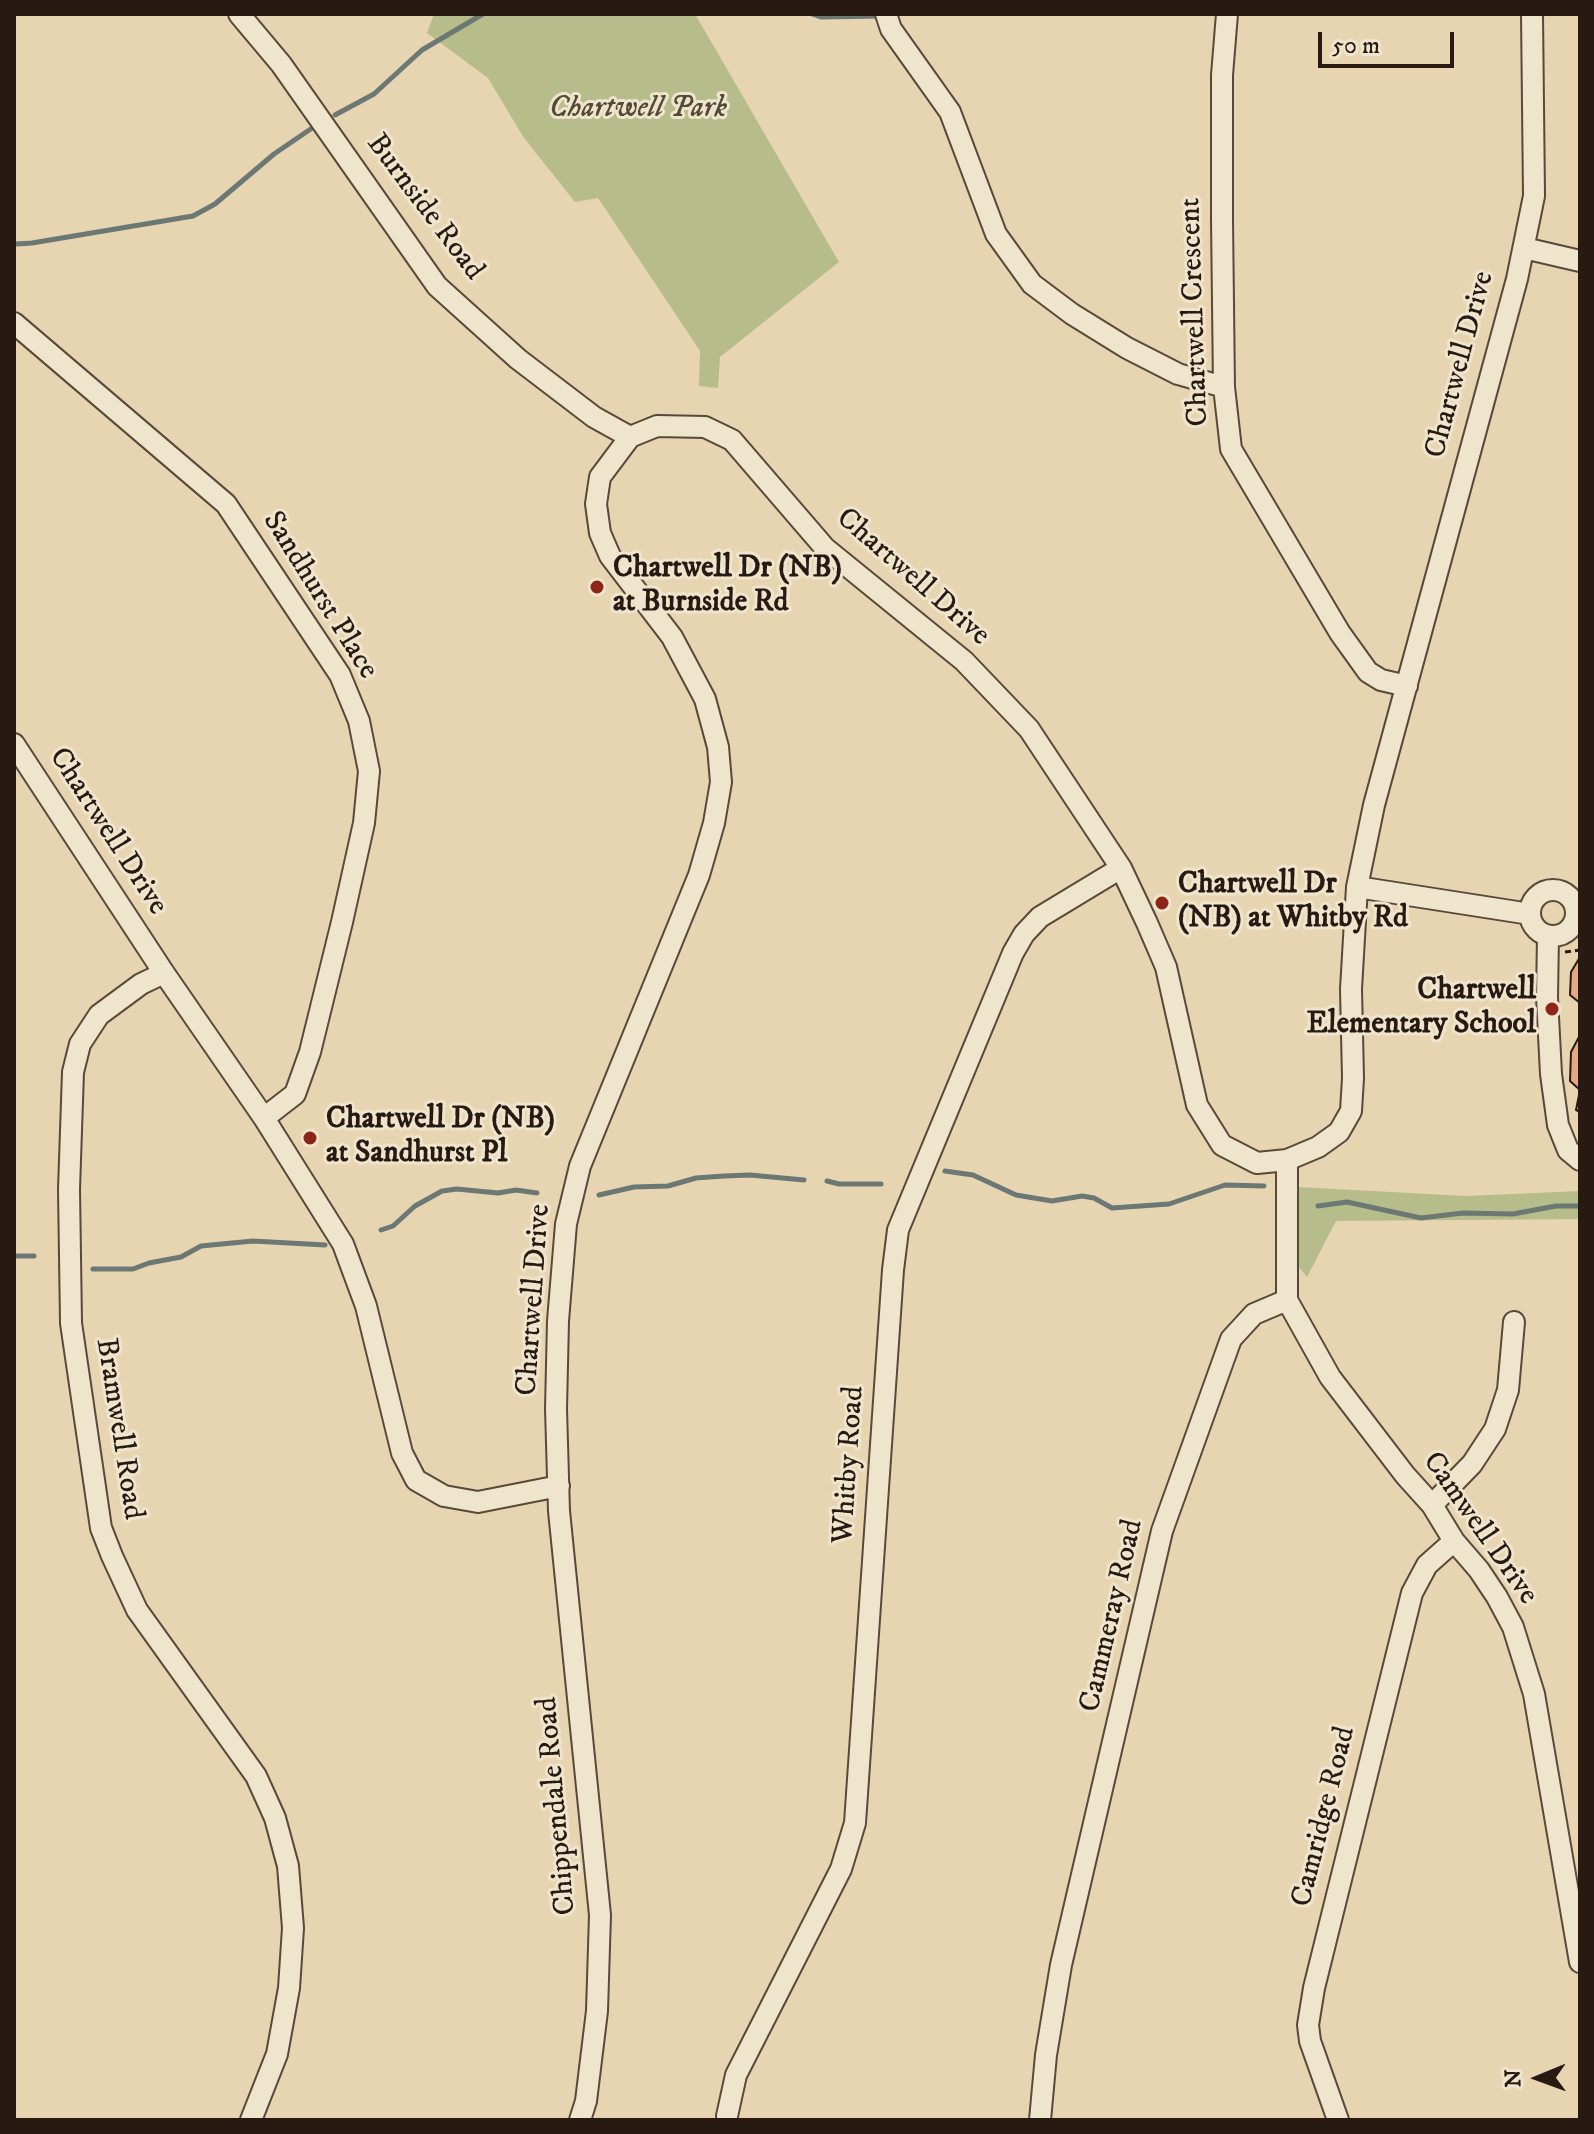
<!DOCTYPE html>
<html>
<head>
<meta charset="utf-8">
<style>
	body { margin:0 }
	#map { position:relative; width:1594px; height:2134px; overflow:hidden; background:#e7d5b1; font-family:"IM FELL DW Pica",serif }
	canvas { display:block }
	.frame { position:absolute; inset:0; border:16px solid #281a12; pointer-events:none }
	.north { position:absolute; left:1498px; top:2038px; width:80px; height:80px; -webkit-text-stroke:6px #efe4cc; paint-order:stroke; rotate:269deg; font-size:22px; font-weight:700; line-height:32px; text-align:center; color:#281a12 }
	.north::after { content:''; display:block; margin:auto; width:28px; height:36px; background:#281a12; clip-path:polygon(50% 0,100% 100%,50% 72%,0 100%) }
	.scale { position:absolute; left:1318px; top:32px; width:136px; height:36px; box-sizing:border-box; border:4px solid #281a12; border-top:0; padding-left:10px; font-size:24px; line-height:28px; white-space:nowrap; color:#281a12; -webkit-text-stroke:6px #efe4cc; paint-order:stroke }
</style>
</head>
<body>
<div id="map">
<canvas width="1594" height="2134"></canvas>
<div class="frame"></div>
<div class="north">N</div>
<div class="scale">50 m</div>
</div>
<script>
const g = document.querySelector('canvas').getContext('2d');
g.lineJoin = 'round';
function fillPath(path, color) { g.fillStyle = color; g.fill(path, 'evenodd'); }
const poly = rows => new Path2D(rows.map(r => 'M' + r).join(''));
function trace(path, color, width, dash) { g.strokeStyle = color; g.lineWidth = width; g.lineCap = dash ? 'butt' : 'round'; g.setLineDash(dash || []); g.stroke(path); }
function drawText(font, color, halo, rows, align = 'center') {
  g.font = font + ' "IM FELL DW Pica",serif'; g.lineWidth = 6; g.setLineDash([]); g.textBaseline = 'middle'; g.strokeStyle = halo; g.fillStyle = color; for (const [text, x, y, turn = 0] of rows) {
    g.save(); g.translate(x, y); g.rotate((+turn || 0) * Math.PI / 180); g.textAlign = isNaN(turn) ? turn : align; if (halo) g.strokeText(text, 0, 0); g.fillText(text, 0, 0); g.restore();
  }
}
const green = poly([
	[434,14,695,14,839,262,720,357,718,388,699,386,700,351,598,198,575,202,524,138,488,78,427,33],
	[1298,1187,1466,1196,1580,1191,1580,1219,1336,1221,1307,1277,1298,1266]
]);
const stream = poly([
	[812,14,821,17,883,16],
	[335,115,374,94,422,50,483,14],
	[16,244,32,243,193,216,215,204,274,154,318,124],
	[945,1171,973,1175,1016,1195,1052,1201,1082,1196,1094,1198,1112,1208,1169,1204,1225,1185,1264,1186],
	[827,1181,839,1184,881,1184],
	[599,1195,634,1187,668,1186,696,1178,724,1176,750,1175,804,1180],
	[1318,1206,1347,1202,1421,1218,1463,1213,1513,1214,1556,1206,1580,1206],
	[381,1230,393,1226,415,1206,442,1191,457,1189,498,1193,516,1190,537,1193],
	[14,1256,34,1256],
	[93,1269,133,1269,149,1263,181,1257,201,1246,253,1241,325,1245]
]);
const building = poly([
	[1580,957,1580,1003,1570,995,1571,972,1580,957],
	[1580,1035,1580,1112,1576,1110,1580,1090,1570,1081,1571,1052,1580,1035]
]);
const path = poly([
	[1565,952,1580,950]
]);
const minor = poly([
	[239,14,281,64,437,286,518,359,594,417,630,437],
	[886,14,891,29,950,112,996,234,1032,284,1072,314,1127,348,1178,374,1224,387],
	[1227,14,1222,75,1222,220,1224,387,1231,449,1340,633,1368,672,1381,680,1407,686],
	[1524,248,1580,261],
	[14,323,226,504,340,675,359,721,369,771,364,823,342,922,310,1052,295,1094,264,1118],
	[14,744,164,973,264,1118,343,1244,366,1306,402,1453,416,1480,444,1496,478,1502,559,1486],
	[1357,887,1530,914],
	'1530 913a23 23 0 1 1 46 0a23 23 0 1 1-46 0Z',
	[1548,936,1547,997,1551,1074,1558,1125,1568,1150,1580,1160],
	[164,973,141,984,99,1015,80,1044,73,1072,69,1189,71,1323,101,1528,112,1556,137,1610,256,1776,275,1818,288,1866,293,1928,289,1988,277,2054,251,2120],
	[1287,1160,1287,1300],
	[1287,1300,1330,1377,1405,1475,1432,1505,1454,1541,1479,1570,1497,1597,1513,1627,1534,1694,1580,1962],
	[1432,1505,1472,1464,1495,1429,1508,1390,1514,1322],
	[727,2116,736,2075,841,1869,855,1823,893,1270,898,1230,1013,953,1024,934,1040,917,1121,868],
	[580,2120,586,2101,597,2011,600,1915,559,1511,556,1409,558,1321,566,1224,580,1166,699,875,714,823,721,782,718,747,705,699,672,637,610,556,600,533,596,504,600,477,630,437,657,426,705,427,732,440,825,548,964,661,1029,729,1121,868,1147,923,1166,967,1197,1105,1222,1145,1257,1163,1287,1160,1318,1147,1339,1132,1351,1111,1353,1078,1351,989,1357,887,1374,805,1517,279,1534,196,1532,14],
	[1040,2120,1046,2055,1061,1965,1162,1531,1231,1339,1254,1314,1287,1300],
	[1338,2120,1310,2041,1308,2025,1314,1988,1412,1593,1427,1565,1454,1541]
]);
const markers = [
	[597,587,8,"#8f2418"],
	[1162,903,8,"#8f2418"],
	[1552,1009,8,"#8f2418"],
	[310,1138,8,"#8f2418"]
];
const parkNames = [
	["Chartwell Park",638,110]
];
const streetNames = [
	["Burnside Road",424,208,53],
	["Chartwell Crescent",1196,312,-92],
	["Chartwell Drive",1461,365,-75],
	["Chartwell Drive",912,578,41],
	["Sandhurst Place",319,596,58],
	["Chartwell Drive",107,832,57],
	["Chartwell Drive",535,1300,-86],
	["Bramwell Road",118,1429,81],
	["Whitby Road",850,1465,-86],
	["Camwell Drive",1479,1529,55],
	["Cammeray Road",1113,1616,-77],
	["Chippendale Road",558,1806,-95],
	["Camridge Road",1325,1817,-76]
];
const poiNames = [
	["Chartwell Dr (NB)",613,570],
	["at Burnside Rd",613,604],
	["Chartwell Dr",1178,886],
	["(NB) at Whitby Rd",1178,920],
	["Chartwell",1536,992,"right"],
	["Elementary School",1536,1026,"right"],
	["Chartwell Dr (NB)",326,1121],
	["at Sandhurst Pl",326,1155]
];
fillPath(green, '#b7bd8a');
trace(stream, '#6c7874', 5);
fillPath(building, '#e3a985');
trace(building, '#281a12', 2);
trace(minor, '#58493a', 24);
trace(path, '#281a12', 3, [6, 4]);
trace(minor, '#efe4cc', 20);
for (const [x, y, r, color] of markers) { const dot = new Path2D(); dot.arc(x, y, r, 0, 2 * Math.PI); g.fillStyle = color; g.fill(dot); trace(dot, '#efe4cc', 3); }
drawText('italic 30px', '#534b36', '#efe4cc', parkNames);
drawText('30px', '#281a12', '#efe4cc', streetNames);
drawText('bold 30px', '#281a12', '#efe4cc', poiNames, 'left');
</script>
</body>
</html>
